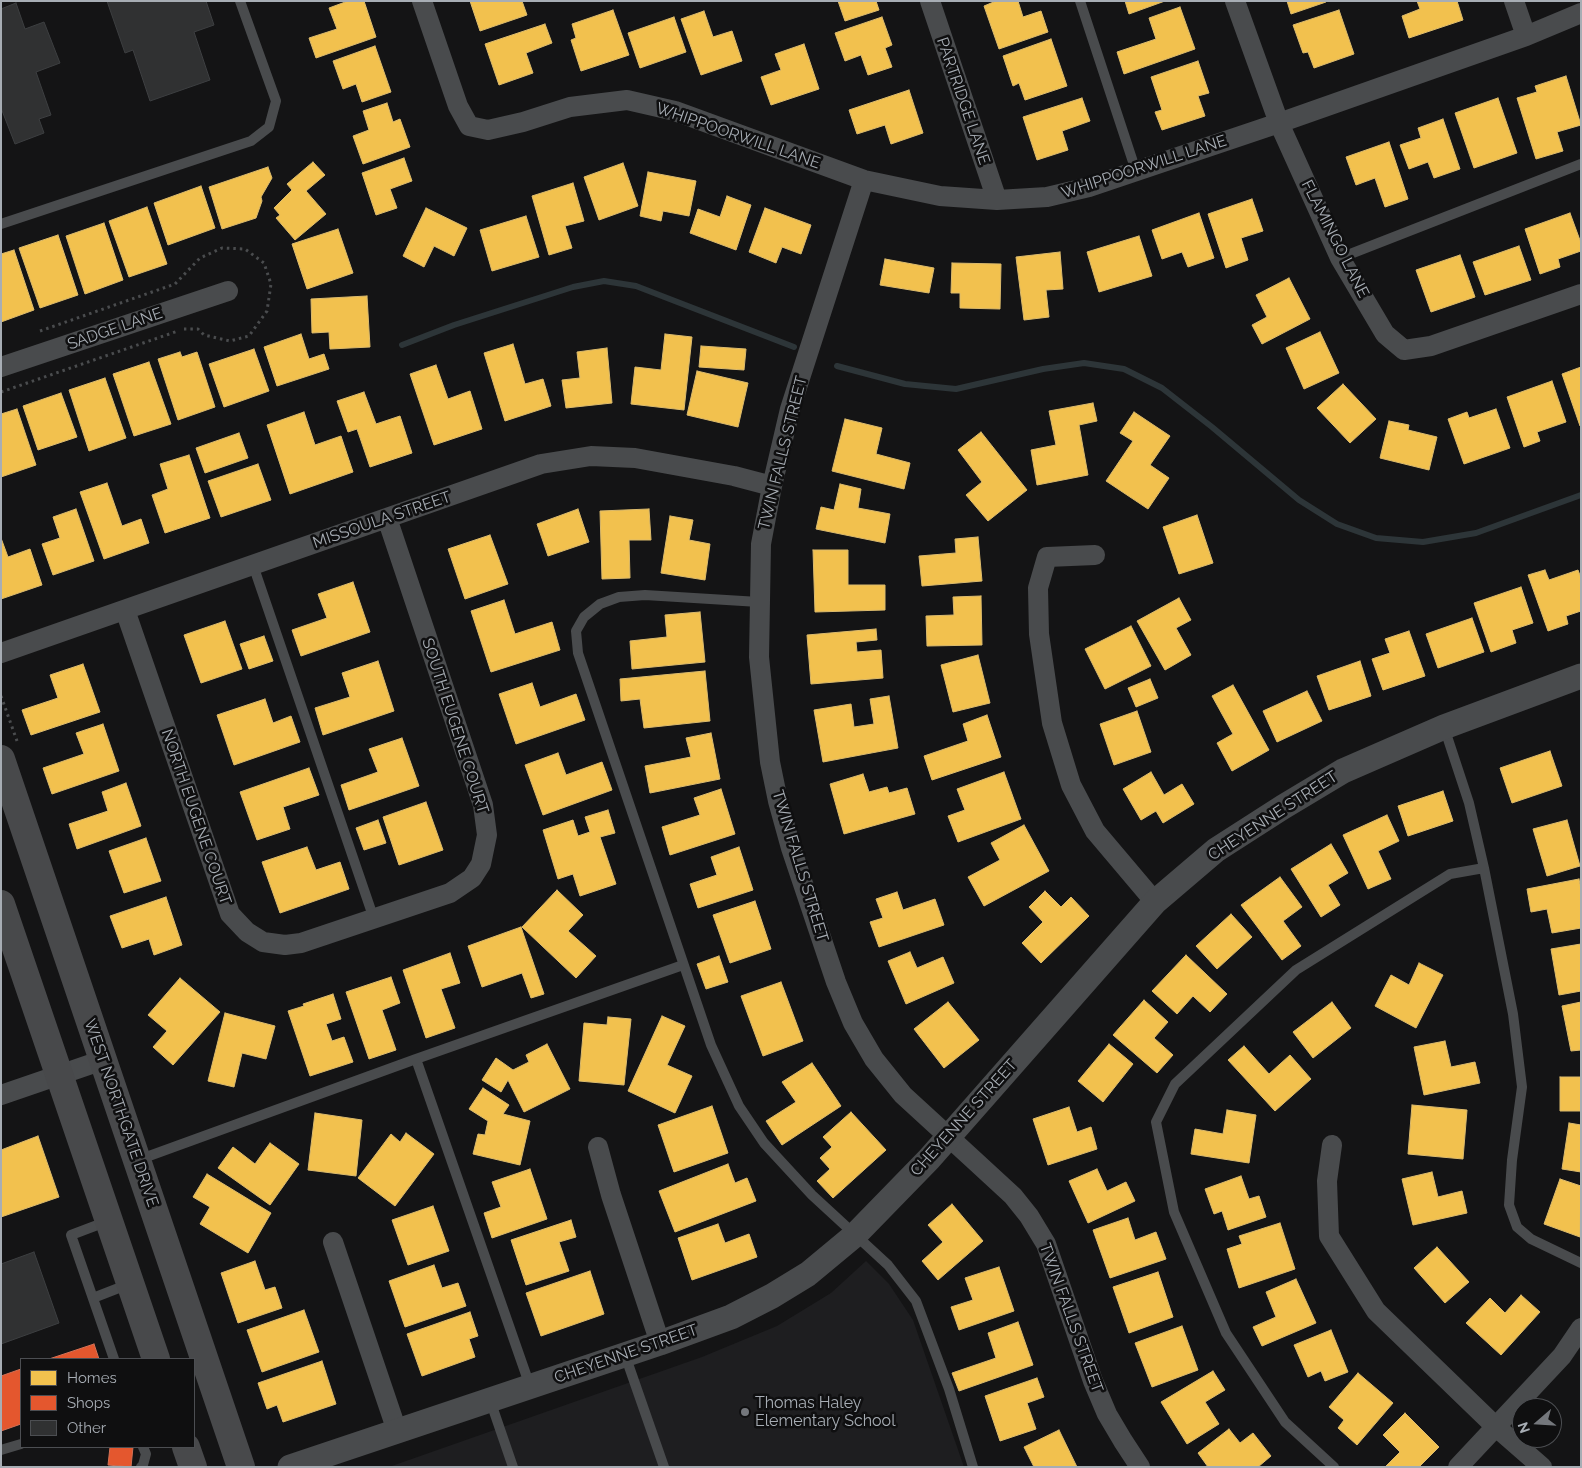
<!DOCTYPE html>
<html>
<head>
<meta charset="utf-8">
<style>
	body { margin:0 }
	#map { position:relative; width:1582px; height:1468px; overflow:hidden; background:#141415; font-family:Raleway,sans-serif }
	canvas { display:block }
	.frame { position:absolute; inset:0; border:2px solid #a7adb4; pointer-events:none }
	.legend { position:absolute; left:20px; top:1358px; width:175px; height:90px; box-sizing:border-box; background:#0f0f10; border:1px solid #4c4e52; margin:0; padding:6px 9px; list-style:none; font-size:15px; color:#a7adb4 }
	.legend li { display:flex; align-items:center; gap:10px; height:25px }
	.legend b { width:25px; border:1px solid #4c4e52 }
	.north { position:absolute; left:1512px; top:1398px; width:50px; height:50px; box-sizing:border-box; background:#0f0f10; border:1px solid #4c4e52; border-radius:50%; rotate:251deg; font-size:14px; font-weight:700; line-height:20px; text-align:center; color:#a7adb4 }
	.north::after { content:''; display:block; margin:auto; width:18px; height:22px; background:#74777c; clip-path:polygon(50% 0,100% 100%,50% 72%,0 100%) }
</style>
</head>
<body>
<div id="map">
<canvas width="1582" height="1468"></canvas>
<div class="frame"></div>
<ul class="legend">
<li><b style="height:14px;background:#f2c14e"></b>Homes</li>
<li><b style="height:14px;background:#e4572e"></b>Shops</li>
<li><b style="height:14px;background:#303132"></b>Other</li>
</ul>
<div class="north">N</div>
</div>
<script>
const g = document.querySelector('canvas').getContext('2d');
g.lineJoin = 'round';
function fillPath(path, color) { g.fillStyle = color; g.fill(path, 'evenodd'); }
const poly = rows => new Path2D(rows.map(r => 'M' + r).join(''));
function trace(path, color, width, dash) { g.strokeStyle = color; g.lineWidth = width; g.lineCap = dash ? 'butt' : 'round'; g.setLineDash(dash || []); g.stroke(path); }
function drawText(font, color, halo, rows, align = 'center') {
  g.font = font + ' Raleway,sans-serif'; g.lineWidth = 5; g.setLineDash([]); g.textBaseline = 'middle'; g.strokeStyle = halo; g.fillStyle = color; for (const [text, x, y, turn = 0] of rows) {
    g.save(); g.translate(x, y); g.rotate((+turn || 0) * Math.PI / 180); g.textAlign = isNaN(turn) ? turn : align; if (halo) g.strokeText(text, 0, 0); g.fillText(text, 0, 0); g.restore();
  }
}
const built = poly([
	[866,1261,889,1284,913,1320,964,1467,389,1467,702,1357,777,1326,831,1293]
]);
const homes = poly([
	[348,1,364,1,376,37,316,58,309,38,337,29,329,8,348,1],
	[470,1,522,1,527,15,480,31,470,1],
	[838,1,876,1,879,10,845,21,838,1],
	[996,1,1018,1,1023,17,1041,11,1048,32,999,49,984,6,996,1],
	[1125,1,1165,1,1129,14,1125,1],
	[1287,1,1326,1,1326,2,1291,14,1287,1],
	[1417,1,1457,1,1463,20,1409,38,1402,16,1420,9,1417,1],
	[1180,7,1195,49,1124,74,1117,52,1156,39,1149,18,1180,7],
	[613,10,629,55,581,71,571,40,576,38,572,24,613,10],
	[1339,10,1354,54,1314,68,1308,52,1303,53,1293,25,1339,10],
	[704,11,713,37,732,31,742,61,701,75,681,19,704,11],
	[674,17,686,52,640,68,628,33,674,17],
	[882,17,892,45,885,48,892,67,868,75,861,55,845,61,835,33,882,17],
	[545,24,552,43,526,53,533,73,499,85,485,44,545,24],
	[1051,39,1067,86,1025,100,1019,83,1013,86,1003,56,1051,39],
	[804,44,819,89,771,105,761,77,781,70,775,54,804,44],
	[375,46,391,92,362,102,356,84,343,89,333,61,375,46],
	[1198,61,1209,93,1198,96,1205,116,1162,130,1155,112,1162,110,1151,77,1198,61],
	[1566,76,1581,125,1557,132,1563,151,1536,159,1517,98,1537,92,1535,86,1566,76],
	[909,90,923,133,891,144,885,125,857,134,849,110,909,90],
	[1082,98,1090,121,1062,131,1068,150,1037,160,1023,117,1082,98],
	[1498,98,1517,153,1474,168,1455,113,1498,98],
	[387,103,393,122,400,119,410,147,363,164,353,136,369,130,363,111,387,103],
	[1443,119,1460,169,1434,178,1428,162,1409,169,1400,145,1421,138,1418,128,1443,119],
	[1389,142,1408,199,1385,207,1375,178,1356,185,1346,157,1389,142],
	[404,158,412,181,390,189,397,208,376,215,362,173,404,158],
	[313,162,325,175,306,191,326,214,295,240,276,218,280,215,274,208,292,190,287,184,313,162],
	[623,163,638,206,599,220,584,177,623,163],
	[268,167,272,178,261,197,262,201,256,218,222,229,209,187,268,167],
	[648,172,696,181,689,216,663,211,661,221,640,216,648,172],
	[573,183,584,221,565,226,572,248,549,255,532,196,573,183],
	[201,186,215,228,168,245,154,203,201,186],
	[727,196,751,205,736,250,690,233,698,209,720,217,727,196],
	[1252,199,1263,231,1241,238,1248,260,1226,268,1208,214,1252,199],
	[147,207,167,264,129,277,109,221,147,207],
	[426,208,467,228,454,256,434,246,424,267,403,256,426,208],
	[765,208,811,225,801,254,782,247,776,263,749,252,765,208],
	[1199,213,1214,258,1188,267,1182,252,1162,259,1152,230,1199,213],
	[1570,213,1581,243,1581,251,1558,259,1560,267,1540,274,1525,229,1570,213],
	[526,216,539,257,492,271,480,230,526,216],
	[104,223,123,280,85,294,66,236,104,223],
	[338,229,353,273,307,289,292,244,338,229],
	[58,235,78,295,40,308,19,248,58,235],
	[1139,236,1152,276,1099,292,1087,252,1139,236],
	[1519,246,1531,280,1485,295,1473,262,1519,246],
	[14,250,34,310,1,322,1,254,14,250],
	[1060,252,1063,289,1046,290,1049,317,1024,320,1016,257,1060,252],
	[1460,255,1475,297,1431,312,1416,270,1460,255],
	[885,259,934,268,929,293,880,285,885,259],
	[952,263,1001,264,1000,309,960,308,960,293,951,293,952,263],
	[1289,278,1310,319,1262,344,1252,325,1267,317,1256,295,1289,278],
	[367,296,370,347,330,349,329,332,312,333,311,299,367,296],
	[1320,332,1339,373,1304,389,1286,348,1320,332],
	[301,334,309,359,324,354,329,369,277,386,264,347,301,334],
	[665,334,692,337,684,410,631,404,635,367,661,370,665,334],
	[513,344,525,384,543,379,551,406,505,421,484,353,513,344],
	[701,346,746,349,744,370,699,367,701,346],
	[607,348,612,403,566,408,562,380,580,378,577,352,607,348],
	[254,349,269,391,224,407,209,364,254,349],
	[180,352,182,357,197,352,215,407,178,420,158,359,180,352],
	[149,362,171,424,134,436,113,374,149,362],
	[436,365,448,399,470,391,482,429,434,445,410,374,436,365],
	[1581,367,1581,426,1580,426,1562,374,1581,367],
	[697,371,748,383,738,427,687,415,697,371],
	[105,378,126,438,89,451,69,390,105,378],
	[1552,381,1566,422,1537,432,1540,441,1524,447,1507,397,1552,381],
	[1343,384,1376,419,1350,443,1317,408,1343,384],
	[364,392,376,424,400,416,412,453,370,467,357,429,348,432,337,401,364,392],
	[61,393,77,437,38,450,23,406,61,393],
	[1093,403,1097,421,1079,425,1088,475,1037,485,1031,450,1056,445,1049,411,1093,403],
	[17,409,36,465,1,477,1,414,17,409],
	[1496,409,1510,448,1464,464,1448,419,1467,412,1469,418,1496,409],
	[304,412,315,445,341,436,353,472,290,494,267,425,304,412],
	[1134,412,1170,436,1150,465,1169,478,1148,509,1106,481,1133,441,1120,433,1134,412],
	[845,419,882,428,876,454,910,463,904,489,832,471,845,419],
	[1389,421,1409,425,1408,430,1437,437,1429,470,1380,458,1389,421],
	[981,432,1027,490,988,521,966,495,982,482,958,450,981,432],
	[239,433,248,458,205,473,196,448,239,433],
	[189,455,210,518,165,533,152,495,168,489,160,464,189,455],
	[258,464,271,500,221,517,208,481,258,464],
	[107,483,122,526,141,519,149,543,104,559,80,492,107,483],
	[840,484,861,489,858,508,890,514,885,543,816,529,821,507,834,510,840,484],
	[76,509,94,561,53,575,42,544,60,538,53,517,76,509],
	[578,509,589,542,548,556,537,524,578,509],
	[649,509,651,540,629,540,630,578,602,579,600,511,649,509],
	[1197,515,1213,563,1179,574,1163,527,1197,515],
	[670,516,693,520,689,540,710,544,705,580,661,573,670,516],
	[490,535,508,584,465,599,448,549,490,535],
	[978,537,982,581,922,586,919,556,956,553,955,539,978,537],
	[1,538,8,557,30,549,42,585,1,599,1,538],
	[813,550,848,550,848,585,885,585,885,610,815,612,813,550],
	[1545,570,1549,580,1578,570,1581,578,1581,611,1566,616,1568,624,1548,631,1528,575,1545,570],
	[353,582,370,632,301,656,292,630,327,618,318,594,353,582],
	[1521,587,1533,623,1512,630,1516,643,1491,652,1474,603,1521,587],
	[981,596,982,645,927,646,926,616,954,615,953,597,981,596],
	[1179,598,1191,620,1176,628,1191,655,1165,670,1137,621,1179,598],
	[504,600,515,634,552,622,560,650,491,672,471,611,504,600],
	[700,612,705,662,632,669,630,641,667,637,665,615,700,612],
	[1472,618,1484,652,1438,668,1426,634,1472,618],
	[225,621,242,669,201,683,184,635,225,621],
	[1131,626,1151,666,1105,689,1085,649,1131,626],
	[876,629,877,640,856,642,857,652,881,650,883,678,811,684,807,635,876,629],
	[1409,631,1425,676,1383,690,1372,659,1390,653,1385,639,1409,631],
	[264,636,273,661,249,669,240,644,264,636],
	[978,655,990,703,953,712,941,665,978,655],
	[378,661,394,711,323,735,315,708,350,697,342,673,378,661],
	[1360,661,1371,696,1329,710,1317,676,1360,661],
	[83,664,100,712,31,735,22,710,58,698,50,675,83,664],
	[705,671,710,721,644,728,640,699,621,701,620,679,705,671],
	[1150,679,1158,698,1136,707,1128,688,1150,679],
	[532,683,540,707,576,694,585,720,516,744,499,694,532,683],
	[1233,685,1269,750,1232,771,1217,743,1233,734,1212,696,1233,685],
	[1307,691,1322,721,1277,742,1263,711,1307,691],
	[889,696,898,748,823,762,814,710,851,704,854,727,874,724,870,699,889,696],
	[265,699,273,723,291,716,300,742,234,765,217,715,265,699],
	[1137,711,1151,752,1114,765,1100,724,1137,711],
	[987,715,1001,757,932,780,924,756,968,741,963,724,987,715],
	[103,724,119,771,52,794,43,768,84,754,76,733,103,724],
	[711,733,720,779,650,793,645,766,691,757,686,738,711,733],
	[402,738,419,786,349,810,341,785,378,772,369,749,402,738],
	[1550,751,1562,786,1512,803,1500,768,1550,751],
	[558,753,566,775,602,762,612,790,543,815,525,765,558,753],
	[309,768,319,795,283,807,290,829,257,840,240,792,309,768],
	[1004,772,1021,819,958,842,948,816,965,810,957,789,1004,772],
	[1151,772,1164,795,1182,784,1194,804,1163,823,1156,811,1141,820,1123,789,1151,772],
	[863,774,869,792,887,787,889,793,907,788,915,814,844,834,830,784,863,774],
	[126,783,141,826,77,849,69,824,108,811,102,792,126,783],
	[721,789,735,834,670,855,662,827,700,815,694,798,721,789],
	[1443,791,1453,821,1408,836,1398,806,1443,791],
	[426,802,443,850,399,865,383,817,426,802],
	[608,810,615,833,600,837,616,884,580,896,573,874,558,879,543,830,573,820,578,836,590,832,585,817,608,810],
	[1387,815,1399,841,1378,851,1391,879,1368,889,1343,835,1387,815],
	[378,820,386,843,364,850,356,828,378,820],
	[1567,820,1580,866,1547,876,1533,829,1567,820],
	[1024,825,1049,871,984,906,968,877,1000,860,991,843,1024,825],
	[146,838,161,881,124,893,109,851,146,838],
	[1331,844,1348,873,1328,885,1340,905,1321,917,1291,869,1331,844],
	[307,847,316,870,340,862,349,889,280,913,262,862,307,847],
	[739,847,753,890,698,908,690,884,717,875,711,857,739,847],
	[1280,877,1302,907,1283,921,1301,946,1282,960,1241,905,1280,877],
	[1579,879,1581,890,1581,928,1552,933,1547,909,1531,912,1527,889,1579,879],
	[557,890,583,915,568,931,596,956,576,978,522,927,557,890],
	[1045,891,1061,907,1071,897,1089,916,1041,963,1022,943,1043,922,1029,907,1045,891],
	[897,892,903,910,935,899,944,925,879,947,870,922,883,918,876,899,897,892],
	[166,897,182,945,154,955,149,939,122,948,110,916,166,897],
	[755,901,771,949,730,963,713,915,755,901],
	[1231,914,1252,937,1217,969,1196,946,1231,914],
	[521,927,544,994,531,998,522,973,482,987,468,946,521,927],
	[1581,944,1581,991,1559,995,1551,949,1581,944],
	[910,952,917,968,943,957,954,983,906,1004,888,961,910,952],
	[450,953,460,983,441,989,455,1028,426,1038,403,970,450,953],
	[1186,955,1227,994,1210,1012,1193,996,1177,1014,1152,991,1186,955],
	[719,956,728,982,706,989,697,964,719,956],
	[1419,963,1443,975,1416,1028,1375,1006,1391,975,1409,985,1419,963],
	[391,977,400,1003,382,1010,396,1050,369,1059,346,992,391,977],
	[180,978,220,1012,173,1065,153,1047,167,1031,148,1015,180,978],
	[781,982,803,1041,763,1056,741,996,781,982],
	[333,994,341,1019,326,1024,332,1041,344,1037,353,1062,310,1076,288,1011,304,1006,303,1004,333,994],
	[1144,1000,1168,1022,1154,1038,1173,1055,1157,1073,1113,1035,1144,1000],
	[948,1002,979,1040,944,1068,914,1029,948,1002],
	[1332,1002,1351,1028,1313,1058,1293,1032,1332,1002],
	[1581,1002,1581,1050,1571,1051,1562,1006,1581,1002],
	[225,1013,275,1026,266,1059,242,1053,234,1087,208,1081,225,1013],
	[662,1016,685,1026,667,1065,692,1076,675,1113,628,1091,662,1016],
	[608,1017,631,1019,624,1085,579,1081,584,1023,607,1025,608,1017],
	[1445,1041,1451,1067,1475,1062,1480,1083,1424,1095,1414,1047,1445,1041],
	[547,1044,570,1089,524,1112,508,1080,501,1092,482,1080,496,1058,513,1070,529,1062,526,1055,547,1044],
	[1109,1044,1133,1064,1103,1102,1078,1081,1109,1044],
	[1244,1046,1269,1074,1290,1055,1311,1079,1275,1111,1228,1060,1244,1046],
	[812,1063,841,1106,782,1145,766,1121,796,1102,782,1082,812,1063],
	[1560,1077,1581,1077,1581,1111,1560,1111,1560,1077],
	[483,1088,509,1105,503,1114,530,1121,520,1165,473,1154,478,1134,485,1135,488,1121,469,1109,483,1088],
	[1412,1105,1467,1110,1463,1159,1408,1154,1412,1105],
	[712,1106,728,1153,674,1172,658,1125,712,1106],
	[1069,1107,1077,1132,1091,1127,1097,1149,1048,1165,1033,1119,1069,1107],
	[1227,1110,1256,1115,1249,1163,1191,1154,1195,1129,1223,1134,1227,1110],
	[851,1112,886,1150,833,1198,817,1181,830,1169,820,1158,832,1147,823,1137,851,1112],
	[315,1113,362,1120,356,1176,308,1170,315,1113],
	[1569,1123,1581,1125,1581,1172,1562,1169,1569,1123],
	[406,1133,434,1154,395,1206,358,1178,391,1134,400,1142,406,1133],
	[38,1136,59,1197,1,1217,1,1150,38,1136],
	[270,1143,299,1164,270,1205,218,1168,233,1147,255,1164,270,1143],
	[728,1164,735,1183,747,1178,756,1201,675,1232,659,1191,728,1164],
	[530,1169,547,1219,492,1238,484,1213,501,1207,492,1182,530,1169],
	[1097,1169,1107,1191,1126,1182,1135,1201,1088,1223,1069,1181,1097,1169],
	[1432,1172,1438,1197,1462,1191,1467,1213,1413,1225,1402,1179,1432,1172],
	[207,1174,271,1213,248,1253,200,1224,210,1207,193,1197,207,1174],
	[1241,1176,1249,1199,1259,1196,1266,1217,1228,1230,1222,1211,1214,1214,1205,1189,1241,1176],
	[1560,1179,1581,1186,1580,1237,1544,1224,1560,1179],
	[952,1204,983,1241,938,1280,922,1261,943,1242,928,1225,952,1204],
	[433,1206,449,1251,408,1265,392,1220,433,1206],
	[1128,1218,1135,1240,1156,1232,1166,1259,1110,1278,1093,1230,1128,1218],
	[571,1220,576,1237,559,1242,569,1271,526,1285,511,1240,571,1220],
	[1280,1223,1295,1269,1239,1288,1227,1249,1242,1244,1239,1236,1280,1223],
	[718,1224,725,1243,749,1234,757,1257,692,1280,678,1238,718,1224],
	[1437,1247,1469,1282,1445,1303,1414,1268,1437,1247],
	[255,1261,265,1290,275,1287,282,1308,238,1323,221,1273,255,1261],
	[434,1265,442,1288,458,1283,466,1306,405,1327,389,1281,434,1265],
	[999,1267,1014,1311,959,1330,951,1307,973,1300,965,1278,999,1267],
	[590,1271,604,1314,541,1336,526,1293,590,1271],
	[1158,1272,1173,1317,1129,1333,1113,1287,1158,1272],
	[1296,1279,1316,1323,1262,1346,1253,1327,1276,1317,1266,1292,1296,1279],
	[1521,1295,1540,1312,1501,1355,1466,1323,1490,1298,1505,1313,1521,1295],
	[304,1310,319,1352,262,1372,247,1330,304,1310],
	[470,1312,478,1336,469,1339,475,1357,422,1376,407,1334,470,1312],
	[1018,1322,1033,1365,959,1391,952,1373,996,1358,988,1333,1018,1322],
	[1182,1326,1198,1370,1152,1387,1135,1343,1182,1326],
	[1331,1330,1348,1372,1325,1381,1321,1371,1308,1377,1294,1345,1331,1330],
	[322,1361,336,1404,283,1422,277,1405,267,1409,258,1383,322,1361],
	[1213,1371,1225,1390,1205,1402,1219,1424,1187,1444,1161,1402,1213,1371],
	[1358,1373,1393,1403,1357,1445,1338,1428,1344,1420,1329,1407,1358,1373],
	[1037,1378,1044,1397,1027,1403,1036,1429,1000,1441,985,1396,1037,1378],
	[1405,1413,1439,1447,1419,1467,1385,1467,1400,1452,1383,1435,1405,1413],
	[1229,1429,1240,1443,1253,1433,1271,1456,1258,1467,1208,1467,1198,1453,1229,1429],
	[1059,1430,1077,1467,1034,1467,1024,1447,1059,1430]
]);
const shops = poly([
	[94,1344,99,1359,49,1359,94,1344],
	[21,1369,21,1424,1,1431,1,1376,21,1369],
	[110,1447,133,1447,131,1467,108,1465,110,1447]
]);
const stream = poly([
	[402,345,454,325,573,287,604,281,636,286,794,347],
	[837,366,905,384,956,389,1043,369,1084,363,1124,369,1162,388,1212,427,1299,500,1337,524,1376,538,1423,542,1476,533,1581,495]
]);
const building = poly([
	[107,1,206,1,214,25,194,32,210,80,150,101,133,50,125,53,107,1],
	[16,3,25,29,44,22,60,63,36,72,51,115,39,119,44,133,15,144,1,108,1,9,16,3],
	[34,1252,59,1323,1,1344,1,1264,34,1252]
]);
const path = poly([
	[40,331,175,284,200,258,222,248,245,249,264,263,271,284,267,311,249,336,230,341,204,335,198,329,184,329],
	[1,392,178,331],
	[1,696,17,741]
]);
const service = poly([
	[1080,1,1136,171],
	[1,224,251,141,269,127,276,101,240,1],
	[1340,258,1581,164],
	[253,565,374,919],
	[759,602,645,595,619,597,600,604,584,617,576,631,578,653,711,1045,739,1106,764,1143,812,1195,888,1265,916,1301,949,1389,973,1467],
	[1484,868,1513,1014,1522,1087,1512,1160,1509,1205,1517,1227,1531,1239,1581,1263],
	[138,1160,416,1059],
	[108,1221,71,1235,114,1359],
	[93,1298,129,1284],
	[625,1355,664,1467],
	[530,1386,416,1059,683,965],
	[490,1400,513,1467],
	[1,1450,21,1444],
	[141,1467,143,1465,146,1454,143,1447],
	[1334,1467,1285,1422,1226,1333,1174,1212,1156,1122,1175,1084,1296,970,1450,874,1484,868,1469,803,1444,727]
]);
const minor = poly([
	[422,1,458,106,469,126,488,130,523,122,570,107,627,100,675,111,864,180,940,196,997,200,1047,197,1089,187,1279,123,1526,36,1581,13],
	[930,1,997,200],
	[1235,1,1279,123,1340,258,1385,334,1404,350,1431,346,1581,294],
	[1514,1,1526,36],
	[864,180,790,409,772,486,761,544,759,657,770,762,778,801,791,848,836,982,853,1023,874,1059,903,1095,975,1161,1013,1196,1029,1216,1046,1244,1093,1381,1107,1414,1123,1441,1140,1467],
	[1,367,228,291],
	[1095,555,1047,557,1038,588,1039,634,1052,723,1071,785,1095,831,1155,902],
	[125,610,230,914,247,932,263,942,285,945,301,943,450,893,472,878,481,864,487,835,483,805,387,518],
	[1,653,541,464,591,456,635,458,734,476,772,486],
	[1,1095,103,1060],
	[1332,1145,1327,1181,1329,1236,1376,1311,1495,1426,1542,1467],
	[598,1147,611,1195,660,1343],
	[333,1242,397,1431],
	[1458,1467,1562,1356,1581,1328]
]);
const tertiary = poly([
	[290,1467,660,1343,731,1317,772,1296,808,1274,855,1235,929,1159,1155,902,1216,850,1283,807,1343,771,1444,727,1581,676]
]);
const secondary = poly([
	[1,759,241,1467],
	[1,904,156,1359],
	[186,1447,193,1467]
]);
const markers = [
	[745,1412,5,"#74777c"]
];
const streetNames = [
	["PARTRIDGE LANE",963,101,71],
	["WHIPPOORWILL LANE",738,136,19],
	["WHIPPOORWILL LANE",1144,167,-18],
	["FLAMINGO LANE",1335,239,63],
	["SADGE LANE",115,329,-19],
	["TWIN FALLS STREET",783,453,-76],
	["MISSOULA STREET",382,520,-19],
	["SOUTH EUGENE COURT",455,726,72],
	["CHEYENNE STREET",1273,816,-33],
	["NORTH EUGENE COURT",196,817,71],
	["TWIN FALLS STREET",800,866,73],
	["WEST NORTHGATE DRIVE",121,1113,71],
	["CHEYENNE STREET",964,1118,-48],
	["TWIN FALLS STREET",1071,1318,70],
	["CHEYENNE STREET",626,1354,-19]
];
const poiNames = [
	["Thomas Haley",755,1403],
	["Elementary School",755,1421]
];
fillPath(built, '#1e1e20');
fillPath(homes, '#f2c14e');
trace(homes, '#dcbb6d', 1);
fillPath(shops, '#e4572e');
trace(shops, '#d27156', 1);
trace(stream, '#2d3538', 6);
fillPath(building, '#303132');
trace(building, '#3d3f41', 1);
trace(path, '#4a4c4e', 3, [2.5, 4]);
trace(service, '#494b4d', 10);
trace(minor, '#494b4d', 20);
trace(tertiary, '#494b4d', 25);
trace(secondary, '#48494b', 28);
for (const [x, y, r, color] of markers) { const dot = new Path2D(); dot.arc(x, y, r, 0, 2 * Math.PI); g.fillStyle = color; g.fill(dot); trace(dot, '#0f0f10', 2); }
drawText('16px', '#a7adb4', '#0f0f10', streetNames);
drawText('16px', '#a7adb4', '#0f0f10', poiNames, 'left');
</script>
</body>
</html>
